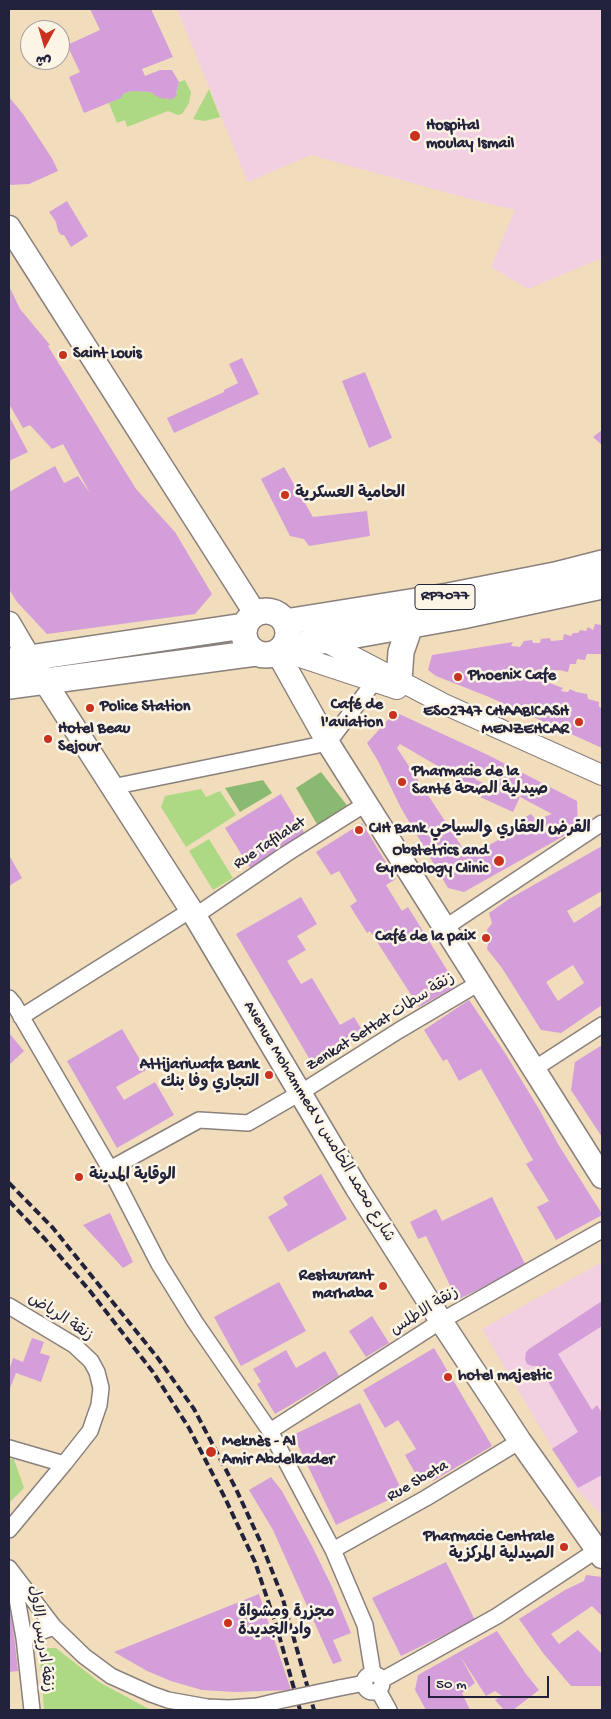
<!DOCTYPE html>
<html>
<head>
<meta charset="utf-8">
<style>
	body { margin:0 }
	#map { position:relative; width:611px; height:1719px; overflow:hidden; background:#f1ddbc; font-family:"Gochi Hand","Playpen Sans Arabic",sans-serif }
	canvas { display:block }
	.frame { position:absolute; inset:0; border:10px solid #22223b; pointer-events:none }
	.north { position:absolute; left:20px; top:20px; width:50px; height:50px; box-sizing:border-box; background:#fcf5e5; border:1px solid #a5a1a1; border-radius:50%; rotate:186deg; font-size:14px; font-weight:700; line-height:20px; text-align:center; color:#22223b }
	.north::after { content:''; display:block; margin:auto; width:18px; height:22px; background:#c8321e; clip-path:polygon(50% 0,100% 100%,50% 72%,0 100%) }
	.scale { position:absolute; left:428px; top:1676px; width:121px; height:22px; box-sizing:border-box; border:2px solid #22223b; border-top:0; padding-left:6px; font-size:15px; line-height:18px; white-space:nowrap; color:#22223b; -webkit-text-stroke:4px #fcf5e5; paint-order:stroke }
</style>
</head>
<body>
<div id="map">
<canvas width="611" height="1719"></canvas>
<div class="frame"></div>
<div class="north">ش</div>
<div class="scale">50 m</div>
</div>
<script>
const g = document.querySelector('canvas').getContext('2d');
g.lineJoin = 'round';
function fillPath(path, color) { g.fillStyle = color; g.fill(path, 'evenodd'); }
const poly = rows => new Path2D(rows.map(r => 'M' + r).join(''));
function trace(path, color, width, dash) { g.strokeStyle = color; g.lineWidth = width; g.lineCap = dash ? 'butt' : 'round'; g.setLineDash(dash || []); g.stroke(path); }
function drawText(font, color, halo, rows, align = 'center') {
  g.font = font + ' "Gochi Hand","Playpen Sans Arabic",sans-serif'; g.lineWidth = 5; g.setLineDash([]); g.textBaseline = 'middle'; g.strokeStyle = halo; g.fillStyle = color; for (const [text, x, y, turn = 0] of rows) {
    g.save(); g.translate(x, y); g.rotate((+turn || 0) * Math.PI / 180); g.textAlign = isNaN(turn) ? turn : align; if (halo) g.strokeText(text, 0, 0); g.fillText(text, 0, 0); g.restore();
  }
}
const built = poly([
	[177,9,602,9,602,258,528,289,491,267,515,210,481,202,311,155,248,182],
	[602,1262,602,1515,577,1490,482,1329]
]);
const green = poly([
	[185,80,191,92,189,103,182,114,178,115,168,111,127,127,125,120,117,123,109,103,120,98,123,94,131,91,151,92,156,96,168,98,176,94,179,82],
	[209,89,220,117,205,121,193,119],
	[201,789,206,797,220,791,236,815,186,847,161,807,165,796],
	[209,839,233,878,213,890,189,851],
	[9,1459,14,1459,24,1488,9,1503],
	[47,1648,56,1648,99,1682,151,1710,44,1710,40,1657,41,1651]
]);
const forest = poly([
	[321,772,349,808,318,826,296,788],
	[263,780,272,793,240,812,225,788]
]);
const building = poly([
	[90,9,151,9,173,57,142,69,145,76,160,70,172,70,179,82,176,94,177,96,170,100,168,98,164,99,156,96,151,92,131,91,123,94,121,98,84,113,69,77,80,72,67,45,100,30],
	[9,97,23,114,53,160,58,171,29,184,11,185,9,183],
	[67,201,88,236,71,247,64,235,61,235,58,231,56,222,49,212],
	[9,286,20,309,50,345,48,346,136,489,175,532,212,594,195,614,47,634,17,602,9,589,9,492,55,466,64,483,78,476,90,493,63,444,52,449,30,425,23,428,9,404],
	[242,358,259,394,174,433,167,418,224,392,224,390,238,383,229,364],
	[365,372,392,438,369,448,342,381],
	[9,416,28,452,9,461],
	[602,430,602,445,593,437],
	[284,467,313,517,367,511,370,536,309,546,304,539,290,536,261,479],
	[595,624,601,625,602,654,587,654,585,660,577,659,576,664,570,664,568,672,559,670,525,674,563,688,561,691,568,692,570,689,576,692,587,694,588,699,599,702,599,707,602,708,602,748,489,697,436,676,428,670,432,655,513,642,511,646,520,647,524,641,532,640,533,643,540,643,541,639,550,638,551,641,563,640,564,634,571,636,573,633,578,633,580,630,586,631,588,627,593,630],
	[395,712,488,755,577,801,578,828,464,892,448,888,401,808,378,761,367,743],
	[400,744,472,786,469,792,513,812,520,797,552,814,536,820,531,814,515,823,518,829,475,853,472,847,464,850,397,748],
	[480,772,500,780,496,788,476,780],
	[508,783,524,790,520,797,504,791],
	[281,794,305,834,250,868,225,828],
	[362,823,396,879,386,885,402,911,408,907,457,986,419,1007,370,931,367,933,350,906,357,901,339,871,331,875,316,852],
	[602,846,602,891,567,911,574,923,602,905,602,1005,561,1033,541,1030,502,968,487,949,489,939,487,930,492,923,489,913,509,899],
	[573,965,584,983,558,1001,546,982],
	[9,855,22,878,9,886],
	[301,897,317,924,297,936,306,950,287,961,301,984,312,978,340,1025,354,1017,365,1035,313,1065,236,934],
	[469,1000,505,1053,539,1109,558,1144,602,1214,602,1215,556,1240,537,1207,549,1201,526,1164,533,1160,481,1069,459,1081,447,1059,443,1061,424,1030],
	[122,1029,146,1070,116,1087,124,1100,155,1082,174,1115,117,1148,67,1061],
	[9,1033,24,1051,9,1065],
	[602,1045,602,1137,571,1090,575,1062],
	[321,1174,347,1219,288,1252,268,1217,288,1205,283,1197],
	[492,1197,526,1266,457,1300,426,1236,418,1239,410,1222,436,1209,442,1221],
	[110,1213,133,1262,123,1268,83,1225],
	[279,1282,306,1331,241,1366,214,1317],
	[602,1301,602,1326,558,1354,592,1410,597,1405,602,1413,602,1475,578,1488,552,1449,578,1432,539,1366,532,1366,527,1364,525,1359,526,1352,529,1349],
	[372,1316,389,1343,366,1357,349,1331],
	[32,1338,44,1342,40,1353,50,1356,41,1382,16,1373,9,1391,9,1371,13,1358,23,1362],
	[434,1348,492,1446,433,1481,428,1472,418,1478,405,1455,416,1449,398,1420,385,1428,363,1390],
	[286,1350,296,1368,325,1351,339,1376,275,1414,257,1384,261,1382,253,1369],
	[360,1403,403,1493,336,1525,293,1435],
	[271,1477,282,1491,313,1548,332,1587,351,1633,333,1640,342,1661,333,1664,273,1530,249,1490],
	[446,1562,475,1620,401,1656,372,1598],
	[586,1575,602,1577,602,1616,592,1606,551,1634,559,1644,578,1630,602,1654,602,1686,571,1686,543,1653,519,1619,565,1590,584,1581],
	[259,1594,291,1690,235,1692,202,1690,171,1681,147,1671,114,1652],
	[9,1600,10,1600,18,1671,9,1672],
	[497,1631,526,1674,539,1690,513,1710,504,1710,495,1700,502,1696,495,1691,486,1696,460,1656,475,1683,462,1693,470,1710,426,1710,415,1690,418,1675]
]);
const minor = poly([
	[112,787,328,743,374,682],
	[195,916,286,854,367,803],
	[446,927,602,823],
	[9,998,14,1004,110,1169,159,1264,195,1322,270,1431,333,1550,365,1625,373,1674],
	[21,1017,191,910],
	[534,1069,602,1025],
	[110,1169,199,1120,248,1123,300,1093,398,1031,479,983],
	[9,1306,74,1345,91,1361,97,1372,101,1388,99,1405,90,1431,64,1464,9,1530],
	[270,1431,441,1321,602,1230],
	[9,1448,64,1464],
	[333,1550,426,1498,520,1441],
	[9,1568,54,1627,84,1656,111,1676,151,1694,168,1700,207,1707,229,1708,257,1706,278,1701],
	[13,1576,24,1638,32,1710],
	[24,1638,54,1627],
	'364 1683a9 9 0 1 1 18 0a9 9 0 1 1-18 0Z',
	[382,1680,497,1616,597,1550],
	[339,1688,365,1683],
	[378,1690,389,1710]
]);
const tertiary = poly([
	[318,638,444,704,602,775],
	[279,650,397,689]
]);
const secondary = poly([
	[9,227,255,613],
	[9,623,29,657,195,916,356,1187,441,1321,520,1441,602,1557],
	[277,652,328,743,602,1177]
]);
const primary = poly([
	'244 633a22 22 0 1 1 44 0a22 22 0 1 1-44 0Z',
	[285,622,448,596,555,575,602,563],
	[283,648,462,616,602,586],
	[9,661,244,626],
	[399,680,401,652,410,626],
	[9,686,256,653]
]);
const rail = poly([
	[9,1183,53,1228,157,1357,194,1409,236,1489,261,1543,282,1596,314,1710],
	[9,1201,45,1239,90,1291,153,1372,189,1428,225,1498,255,1562,277,1628,300,1710]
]);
const minorBridge = poly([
	[278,1701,339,1688]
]);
const markers = [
	[415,136,6,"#c8321e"],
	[63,355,5,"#c8321e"],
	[285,495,5,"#c8321e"],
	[458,677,5,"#c8321e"],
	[90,708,5,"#c8321e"],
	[393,715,5,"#c8321e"],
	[579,722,5,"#c8321e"],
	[48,739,5,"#c8321e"],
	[402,782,5,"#c8321e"],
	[359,830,5,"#c8321e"],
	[499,861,6,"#c8321e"],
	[486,938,5,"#c8321e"],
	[269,1075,5,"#c8321e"],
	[79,1177,5,"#c8321e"],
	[383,1286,5,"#c8321e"],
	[448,1377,5,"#c8321e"],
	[211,1452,6,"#c8321e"],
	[564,1547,5,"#c8321e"],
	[228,1623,5,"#c8321e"]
];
const shields = [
	[445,597,60]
];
const shieldNames = [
	["RP7077",445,597]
];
const poiNames = [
	["Hospital",426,127],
	["moulay Ismail",426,145],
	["Saint Louis",73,355],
	["الحامية العسكرية",295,495],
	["Phoenix Cafe",468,677],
	["Café de",383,706,"right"],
	["l'aviation",383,724,"right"],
	["Police Station",100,708],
	["ES02747 CHAABICASH",569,713,"right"],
	["MENZEHCAR",569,731,"right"],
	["Hotel Beau",58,730],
	["Sejour",58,748],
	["Pharmacie de la",412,773],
	["Santé صيدلية الصحة",412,791],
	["CIH Bank القرض العقاري والسياحي",369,830],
	["Obstetrics and",488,852,"right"],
	["Gynecology Clinic",488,870,"right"],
	["Café de la paix",476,938,"right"],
	["Attijariwafa Bank",259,1066,"right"],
	["التجاري وفا بنك",259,1084,"right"],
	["الوقاية المدينة",89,1177],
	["Restaurant",373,1277,"right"],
	["marhaba",373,1295,"right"],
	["hotel majestic",458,1377],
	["Meknès - Al",222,1443],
	["Amir Abdelkader",222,1461],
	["Pharmacie Centrale",554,1538,"right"],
	["الصيدلية المركزية",554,1556,"right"],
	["مجزرة ومشواة",238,1614],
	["واد الجديدة",238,1632]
];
const streetNames = [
	["Rue Tafilalet",270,844,-33],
	["Zenkat Settat زنقة سطات",381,1023,-32],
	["Avenue Mohammed V شارع محمد الخامس",318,1122,59],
	["زنقة الاطلس",425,1312,-32],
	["زنقة الرياض",60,1318,33],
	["Rue Sbeta",418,1482,-30],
	["زنقة ادريس الاول",40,1639,82]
];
fillPath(built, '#f2cfe1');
fillPath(green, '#add985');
fillPath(forest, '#8ab972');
fillPath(building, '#d49eda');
trace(minor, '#8a807c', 18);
trace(tertiary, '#8a807c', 22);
trace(secondary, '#8a807c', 25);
trace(primary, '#8a807c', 28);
trace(minor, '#fff', 15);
trace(tertiary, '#fff', 20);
trace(secondary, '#fff', 22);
trace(primary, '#fff', 25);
trace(rail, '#22223b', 4, [8, 4]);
trace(minorBridge, '#8a807c', 18, []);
trace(minorBridge, '#fff', 15);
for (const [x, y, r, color] of markers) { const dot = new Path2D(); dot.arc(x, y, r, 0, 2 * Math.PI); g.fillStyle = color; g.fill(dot); trace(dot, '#fcf5e5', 2); }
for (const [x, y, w] of shields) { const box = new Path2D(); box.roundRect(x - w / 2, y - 12.5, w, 25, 4); g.fillStyle = '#fcf5e5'; g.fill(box); trace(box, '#22223b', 1); }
drawText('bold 15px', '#22223b', null, shieldNames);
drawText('bold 16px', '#22223b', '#fcf5e5', poiNames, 'left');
drawText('16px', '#22223b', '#fcf5e5', streetNames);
</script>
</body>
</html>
